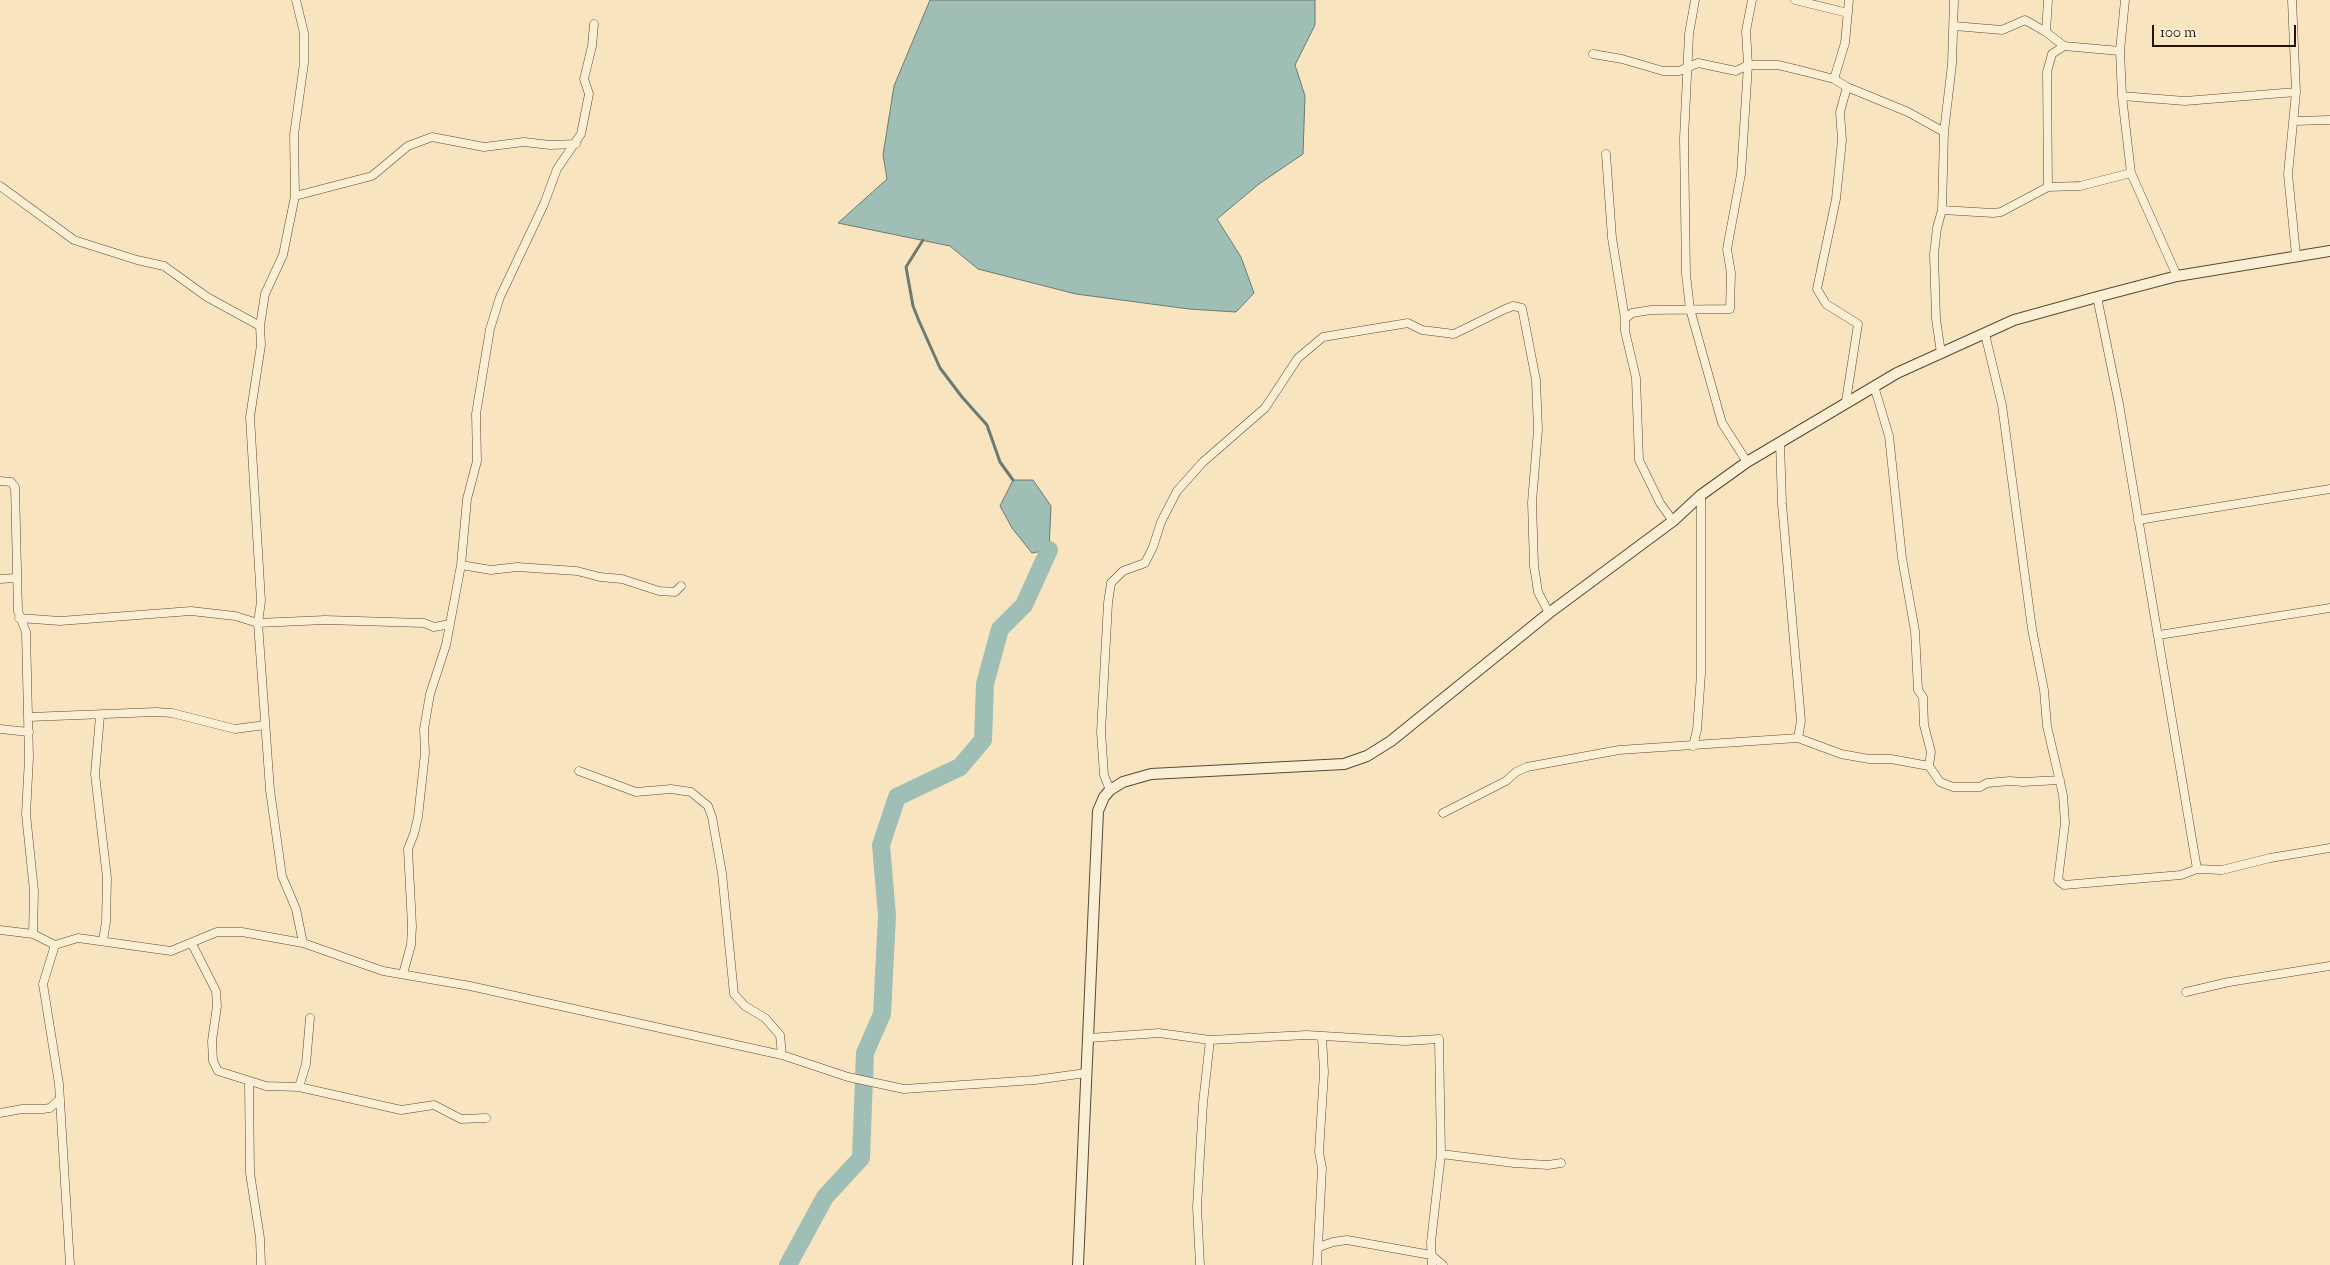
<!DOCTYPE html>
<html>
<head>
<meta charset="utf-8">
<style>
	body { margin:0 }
	#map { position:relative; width:2330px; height:1265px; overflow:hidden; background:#f8e5bf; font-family:"Sorts Mill Goudy",serif }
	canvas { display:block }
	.scale { position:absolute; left:2152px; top:25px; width:144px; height:22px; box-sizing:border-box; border:2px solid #241406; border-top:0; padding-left:6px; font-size:15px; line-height:18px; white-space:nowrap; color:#241406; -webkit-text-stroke:4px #faeed5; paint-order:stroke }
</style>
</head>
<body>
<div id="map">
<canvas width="2330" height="1265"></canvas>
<div class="scale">100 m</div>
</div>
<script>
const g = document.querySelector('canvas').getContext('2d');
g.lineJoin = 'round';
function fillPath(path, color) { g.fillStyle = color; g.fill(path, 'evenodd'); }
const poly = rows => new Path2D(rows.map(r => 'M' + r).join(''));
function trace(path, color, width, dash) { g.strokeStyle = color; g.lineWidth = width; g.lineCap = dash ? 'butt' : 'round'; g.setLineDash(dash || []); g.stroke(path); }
const water = poly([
	[930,0,1315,0,1315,25,1295,65,1305,96,1303,154,1259,184,1217,219,1241,257,1254,293,1236,312,1189,309,1076,294,978,269,950,246,838,223,887,179,883,155,894,86,930,0],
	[1013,480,1033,480,1051,506,1049,550,1032,553,1012,528,1000,506,1013,480]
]);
const stream = poly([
	[923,240,906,267,913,306,919,321,940,368,962,397,987,425,1000,462,1013,480]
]);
const river = poly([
	[788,1265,825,1197,861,1158,865,1053,882,1014,887,916,881,845,897,797,960,767,983,740,985,684,1000,629,1024,605,1049,550]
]);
const minor = poly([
	[296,0,304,33,304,63,294,135,295,196,283,255,265,294,260,326,261,345,250,417,261,601,258,623,270,790,282,876,296,909,303,943],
	[1695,0,1689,34,1684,138,1686,274,1690,309,1722,423,1747,462],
	[1795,0,1848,13],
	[2125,0,2120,51,2122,96,2131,173,2177,276],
	[2292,0,2296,92,2288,174,2296,255],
	[1954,26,2002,30,2025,20,2046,32,2064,46,2120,51],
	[2046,32,2048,0],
	[1593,54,1622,59,1663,71,1679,71,1698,63,1736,71,1748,65,1778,65,1799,70,1834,79,1847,87,1908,112,1944,132],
	[1834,79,1845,43,1849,0],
	[2122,96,2185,101,2296,92],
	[2294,121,2330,120],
	[1606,154,1612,238,1625,319,1625,331,1636,378,1639,460,1660,503,1673,521],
	[0,186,74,240,137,260,164,266,207,297,260,326],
	[2048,187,2047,72,2052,54,2064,46],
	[295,196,372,176,408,146,432,137,484,147,524,142,550,145,576,144],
	[1942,210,1993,213,2001,212,2048,187,2080,186,2131,173],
	[2097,297,2119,404,2197,869],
	[1625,319,1632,313,1651,310,1730,309,1731,273,1727,249,1741,174,1748,65,1746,31,1752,0],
	[1985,334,2002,405,2032,629,2044,690,2047,726,2063,795,2065,823,2058,880,2064,885,2181,875,2197,869,2222,870,2270,858,2330,848],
	[1941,353,1936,319,1934,254,1937,228,1942,210,1944,132,1952,64,1954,0],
	[1874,386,1889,436,1902,558,1915,631,1918,690,1923,697,1924,725,1931,752,1929,766,1940,782,1953,787,1980,787,1987,783,2010,781,2023,782,2060,780],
	[1846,401,1858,324,1826,304,1817,289,1836,199,1842,140,1840,112,1847,87],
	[1780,442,1782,504,1801,721,1798,738],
	[0,481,11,482,15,487,18,611,26,632,29,758,26,814,34,891,33,934],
	[2138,520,2330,489],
	[461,565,491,570,517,567,577,571,600,577,622,579,659,591,675,592,681,586],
	[0,579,16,578],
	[19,618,60,621,191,611,235,616,258,623,325,620,424,623,434,627,450,624],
	[2159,635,2330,608],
	[100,716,95,774,107,878,106,922,103,940],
	[29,717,156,712,172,713,235,729,265,725],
	[0,729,29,732],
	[1693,746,1697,730,1701,674,1701,495],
	[579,771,636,792,671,789,691,792,708,806,712,817,722,873,734,994,745,1006,765,1018,780,1035,782,1055],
	[1110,790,1104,775,1101,732,1108,603,1111,583,1123,571,1145,563,1153,547,1161,522,1177,491,1203,462,1265,408,1298,358,1323,337,1408,323,1422,330,1454,334,1503,310,1513,306,1522,308,1536,380,1538,430,1532,502,1534,566,1538,592,1549,613],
	[1443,813,1506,781,1516,772,1527,767,1619,750,1798,738,1841,754,1869,759,1891,759,1929,766],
	[0,930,33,934,55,945,78,938,171,951,217,932,242,932,303,943,383,971,470,986,782,1055,848,1077,904,1089,1035,1080,1086,1073],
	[192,944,216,991,217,1006,212,1041,213,1061,218,1071,266,1086,299,1087,401,1110,434,1105,461,1119,486,1118],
	[55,945,43,984,59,1084,70,1265],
	[403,974,411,945,412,926,408,849,414,834,418,817,425,753,424,729,430,694,446,645,461,565,467,499,477,461,476,414,490,329,500,297,544,204,557,169,581,134,589,94,584,79,592,46,594,24],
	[2186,992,2229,982,2330,966],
	[1089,1038,1159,1033,1210,1040,1307,1035,1405,1041,1439,1039,1441,1154,1431,1242,1432,1265],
	[249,1081,250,1173,260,1238,261,1265],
	[299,1087,306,1064,310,1018],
	[0,1113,22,1109,43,1109,50,1108,60,1099],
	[1441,1154,1514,1163,1548,1165,1561,1163],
	[1319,1247,1333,1242,1347,1240,1431,1255,1443,1265],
	[1200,1265,1197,1207,1203,1103,1210,1040],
	[1317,1265,1322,1168,1319,1152,1324,1072,1322,1037]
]);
const tertiary = poly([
	[1078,1265,1098,811,1104,797,1110,790,1123,782,1151,774,1344,764,1367,756,1391,741,1549,613,1673,521,1701,495,1747,462,1897,373,2014,320,2097,297,2177,276,2330,251]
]);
fillPath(water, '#9ebeb6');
trace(water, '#6d7a70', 1);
trace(stream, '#6d7a70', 3);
trace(river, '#9ebeb6', 18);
trace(minor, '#594834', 9);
trace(tertiary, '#594834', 12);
trace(minor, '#faeed5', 8);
trace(tertiary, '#faeed5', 10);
</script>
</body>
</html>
